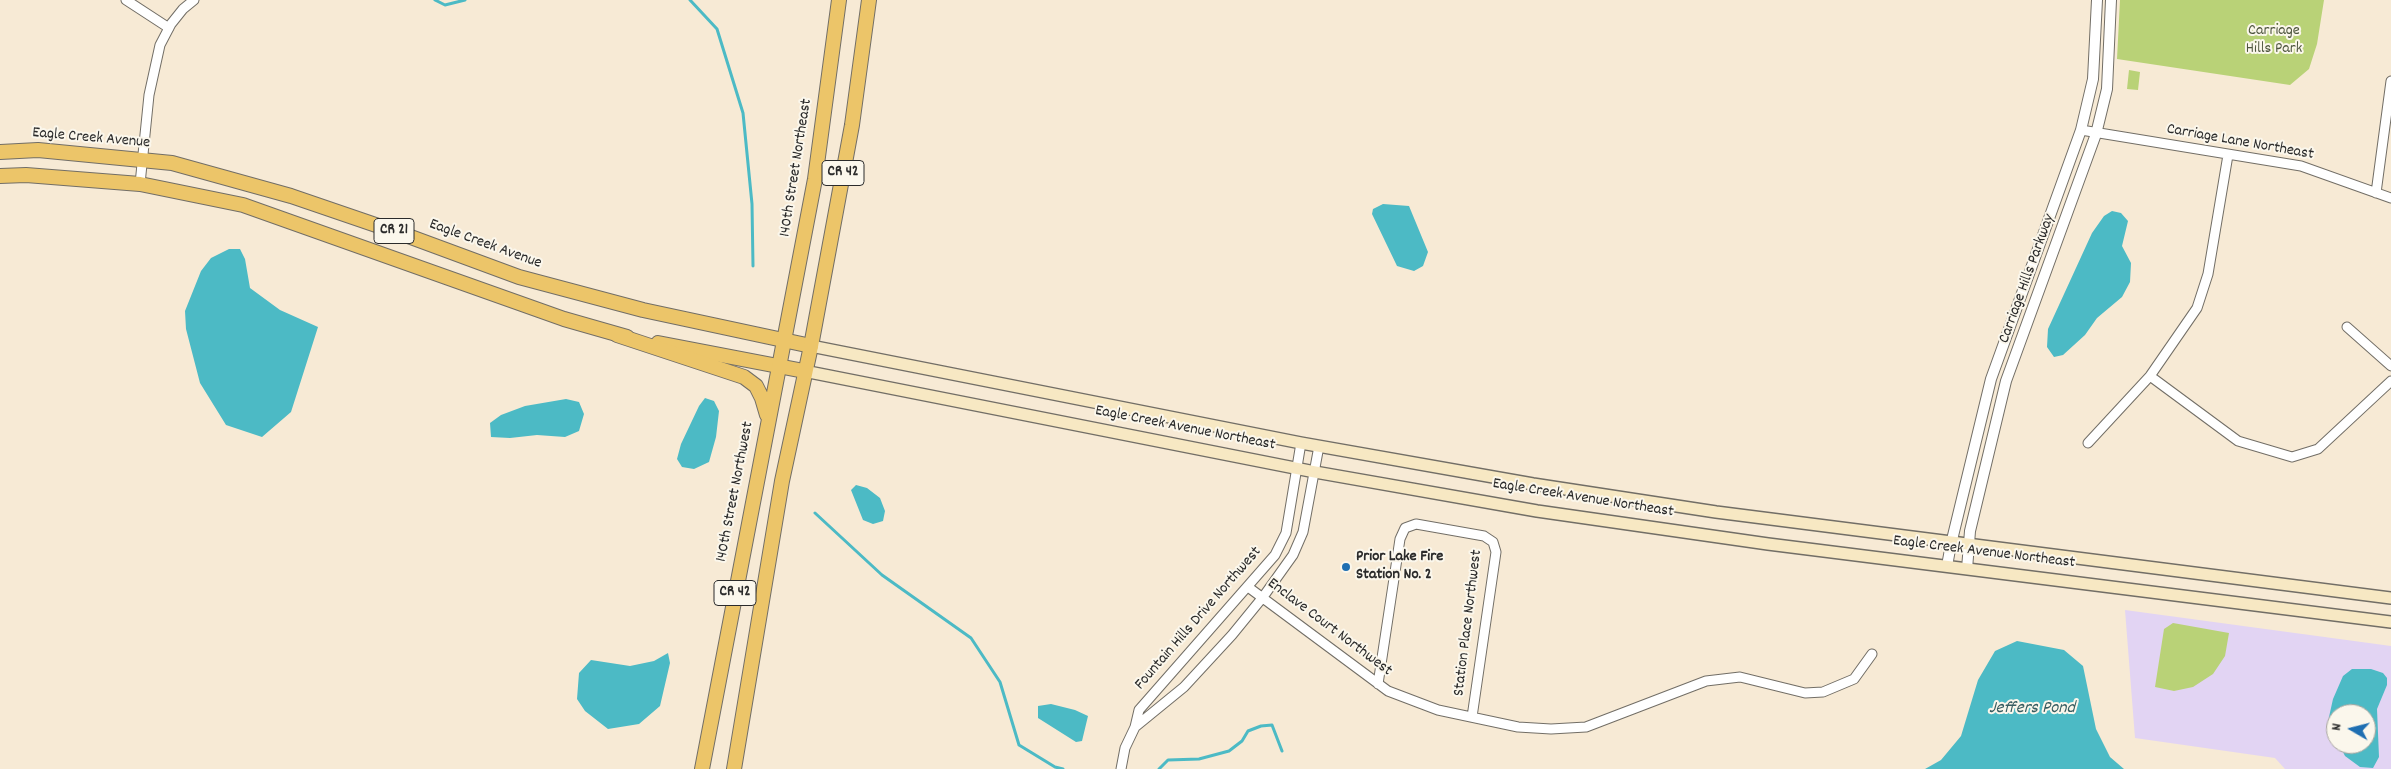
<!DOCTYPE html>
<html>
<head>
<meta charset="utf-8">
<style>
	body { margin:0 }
	#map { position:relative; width:2391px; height:769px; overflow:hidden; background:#f7ead5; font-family:Dekko,sans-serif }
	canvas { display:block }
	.north { position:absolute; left:2326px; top:704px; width:50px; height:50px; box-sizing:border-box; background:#fbf7ec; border:1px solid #a8a59f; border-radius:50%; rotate:278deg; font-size:14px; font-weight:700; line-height:20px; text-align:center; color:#2b2b2b }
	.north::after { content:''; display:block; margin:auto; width:18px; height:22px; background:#1f6fb2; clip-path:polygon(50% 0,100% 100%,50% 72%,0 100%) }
</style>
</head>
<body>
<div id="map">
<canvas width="2391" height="769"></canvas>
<div class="north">N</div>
</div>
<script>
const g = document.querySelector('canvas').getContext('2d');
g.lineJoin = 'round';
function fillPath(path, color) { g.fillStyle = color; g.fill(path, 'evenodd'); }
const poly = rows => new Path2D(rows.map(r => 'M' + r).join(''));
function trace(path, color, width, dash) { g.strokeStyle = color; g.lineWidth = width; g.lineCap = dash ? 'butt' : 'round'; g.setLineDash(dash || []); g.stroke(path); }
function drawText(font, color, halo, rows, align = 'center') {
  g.font = font + ' Dekko,sans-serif'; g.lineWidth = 4; g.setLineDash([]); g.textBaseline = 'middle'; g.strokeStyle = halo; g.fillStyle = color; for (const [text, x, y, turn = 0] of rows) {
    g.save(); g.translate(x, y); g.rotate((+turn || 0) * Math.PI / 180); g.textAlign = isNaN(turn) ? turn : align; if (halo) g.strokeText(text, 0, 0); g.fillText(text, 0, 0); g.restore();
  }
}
const built = poly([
	[2125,610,2391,646,2391,769,2285,769,2275,758,2135,738],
	[2336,714,2366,714,2366,744,2336,744]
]);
const green = poly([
	[2120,0,2324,0,2317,44,2309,69,2290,85,2117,59],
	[2129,70,2140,72,2138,90,2127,89],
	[2173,623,2229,633,2225,656,2213,674,2193,687,2174,691,2155,687,2164,629]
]);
const water = poly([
	[1383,204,1409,206,1428,252,1423,266,1414,271,1397,266,1372,214,1373,209],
	[2112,211,2121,213,2128,221,2122,246,2131,263,2130,282,2122,297,2097,318,2085,335,2063,355,2054,357,2047,347,2048,329,2092,233,2104,216],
	[229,249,240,249,245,259,250,288,280,310,318,327,291,412,262,437,226,425,200,383,186,329,185,311,201,271,211,258],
	[705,398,714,401,719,411,716,437,709,462,694,469,682,467,677,459,681,444,699,406],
	[566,399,579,402,584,414,579,431,565,437,537,435,510,438,491,437,490,423,501,415,525,406],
	[856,485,867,488,880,498,885,511,883,521,873,524,863,520,851,490],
	[2017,641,2064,650,2083,666,2096,729,2110,757,2124,769,1925,769,1941,760,1961,736,1978,680,1995,651],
	[668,653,670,663,660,706,639,724,608,729,585,711,577,699,579,673,591,660,630,666,654,661],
	[2352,669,2371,669,2383,673,2387,678,2387,685,2377,709,2379,757,2373,768,2360,767,2345,756,2339,744,2366,744,2366,714,2336,714,2336,739,2330,729,2329,717,2333,699,2343,676],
	[1051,704,1075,710,1088,716,1082,741,1076,742,1038,718,1038,706]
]);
const stream = poly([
	[435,0,445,5,465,0],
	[690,0,717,29,743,113,752,204,753,266],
	[815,513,882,575,971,638,1000,682,1019,745,1055,767,1063,769],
	[1159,769,1168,760,1199,759,1229,751,1242,741,1248,731,1261,726,1272,725,1282,751]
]);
const minor = poly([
	[126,0,169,28],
	[2081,130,2301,166,2391,198],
	[140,184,149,95,160,45,171,24,183,9,194,0],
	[2376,193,2391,81],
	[2347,327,2391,366],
	[2150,376,2238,441,2292,457,2318,449,2391,381],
	[2088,443,2150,376,2197,308,2208,274,2228,155],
	[1248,587,1388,691,1438,710,1518,727,1551,729,1586,727,1706,681,1740,677,1805,693,1823,692,1854,679,1872,654],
	[1378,684,1400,539,1405,528,1416,524,1484,536,1493,542,1496,552,1472,717],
	[1135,727,1184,687,1232,635,1263,597,1293,555,1303,532,1319,446],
	[1121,769,1125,748,1135,727,1139,710,1275,555,1286,533,1301,443]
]);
const tertiary = poly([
	[1947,566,1951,544,1991,379,2081,130,2093,79,2097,0],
	[1967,569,1970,531,2006,381,2096,134,2107,89,2111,0]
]);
const secondary = poly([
	[811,346,1301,443,1533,484,1716,512,2391,598],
	[804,371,1315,472,1537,511,1768,544,2391,622]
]);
const primary = poly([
	[0,152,38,150,172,163,291,196,408,236,519,277,643,310,811,346],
	[0,176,26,175,140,184,243,205,564,319,627,337],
	[658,343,804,371]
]);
const trunk = poly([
	[617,335,744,377,756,386,762,398,767,415],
	[702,769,815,179,839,0],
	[734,769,782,481,811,346,852,125,869,0]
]);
const markers = [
	[1346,567,5,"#1f6fb2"]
];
const shields = [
	[843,173,42],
	[394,231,40],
	[735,593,42]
];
const shieldNames = [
	["CR 42",843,173],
	["CR 21",394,231],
	["CR 42",735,593]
];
const parkNames = [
	["Carriage",2274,32],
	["Hills Park",2274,50]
];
const streetNames = [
	["Eagle Creek Avenue",91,139,5],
	["Carriage Lane Northeast",2240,143,10],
	["140th Street Northeast",797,168,-81],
	["Eagle Creek Avenue",485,245,20],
	["Carriage Hills Parkway",2028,279,-70],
	["Eagle Creek Avenue Northeast",1185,429,11],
	["140th Street Northwest",736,492,-79],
	["Eagle Creek Avenue Northeast",1583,499,9],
	["Eagle Creek Avenue Northeast",1984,553,7],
	["Fountain Hills Drive Northwest",1199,619,-49],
	["Station Place Northwest",1469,623,-83],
	["Enclave Court Northwest",1329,628,37]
];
const poiNames = [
	["Prior Lake Fire",1356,558],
	["Station No. 2",1356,576]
];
const waterNames = [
	["Jeffers Pond",2032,710]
];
fillPath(built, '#e2d4f3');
fillPath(green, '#b9d277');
fillPath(water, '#4cbac5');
trace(stream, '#4cbac5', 3);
trace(minor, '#726e66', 11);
trace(tertiary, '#726e66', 12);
trace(secondary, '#726e66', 14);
trace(primary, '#726e66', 16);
trace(trunk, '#726e66', 16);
trace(minor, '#fff', 9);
trace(tertiary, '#fff', 10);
trace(secondary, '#f7e8c3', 11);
trace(primary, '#ecc569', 14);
trace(trunk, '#ecc569', 14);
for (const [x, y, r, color] of markers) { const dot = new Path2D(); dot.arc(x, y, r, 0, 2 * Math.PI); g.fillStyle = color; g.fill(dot); trace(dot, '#fbf7ec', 2); }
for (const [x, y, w] of shields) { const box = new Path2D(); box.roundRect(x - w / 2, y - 12.5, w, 25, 4); g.fillStyle = '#fbf7ec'; g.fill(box); trace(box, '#2b2b2b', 1); }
drawText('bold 15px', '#2b2b2b', null, shieldNames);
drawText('16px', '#4e553e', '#fbf7ec', parkNames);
drawText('16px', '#2b2b2b', '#fbf7ec', streetNames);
drawText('bold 16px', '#2b2b2b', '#fbf7ec', poiNames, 'left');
drawText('italic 18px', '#375d61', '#fbf7ec', waterNames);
</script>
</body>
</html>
